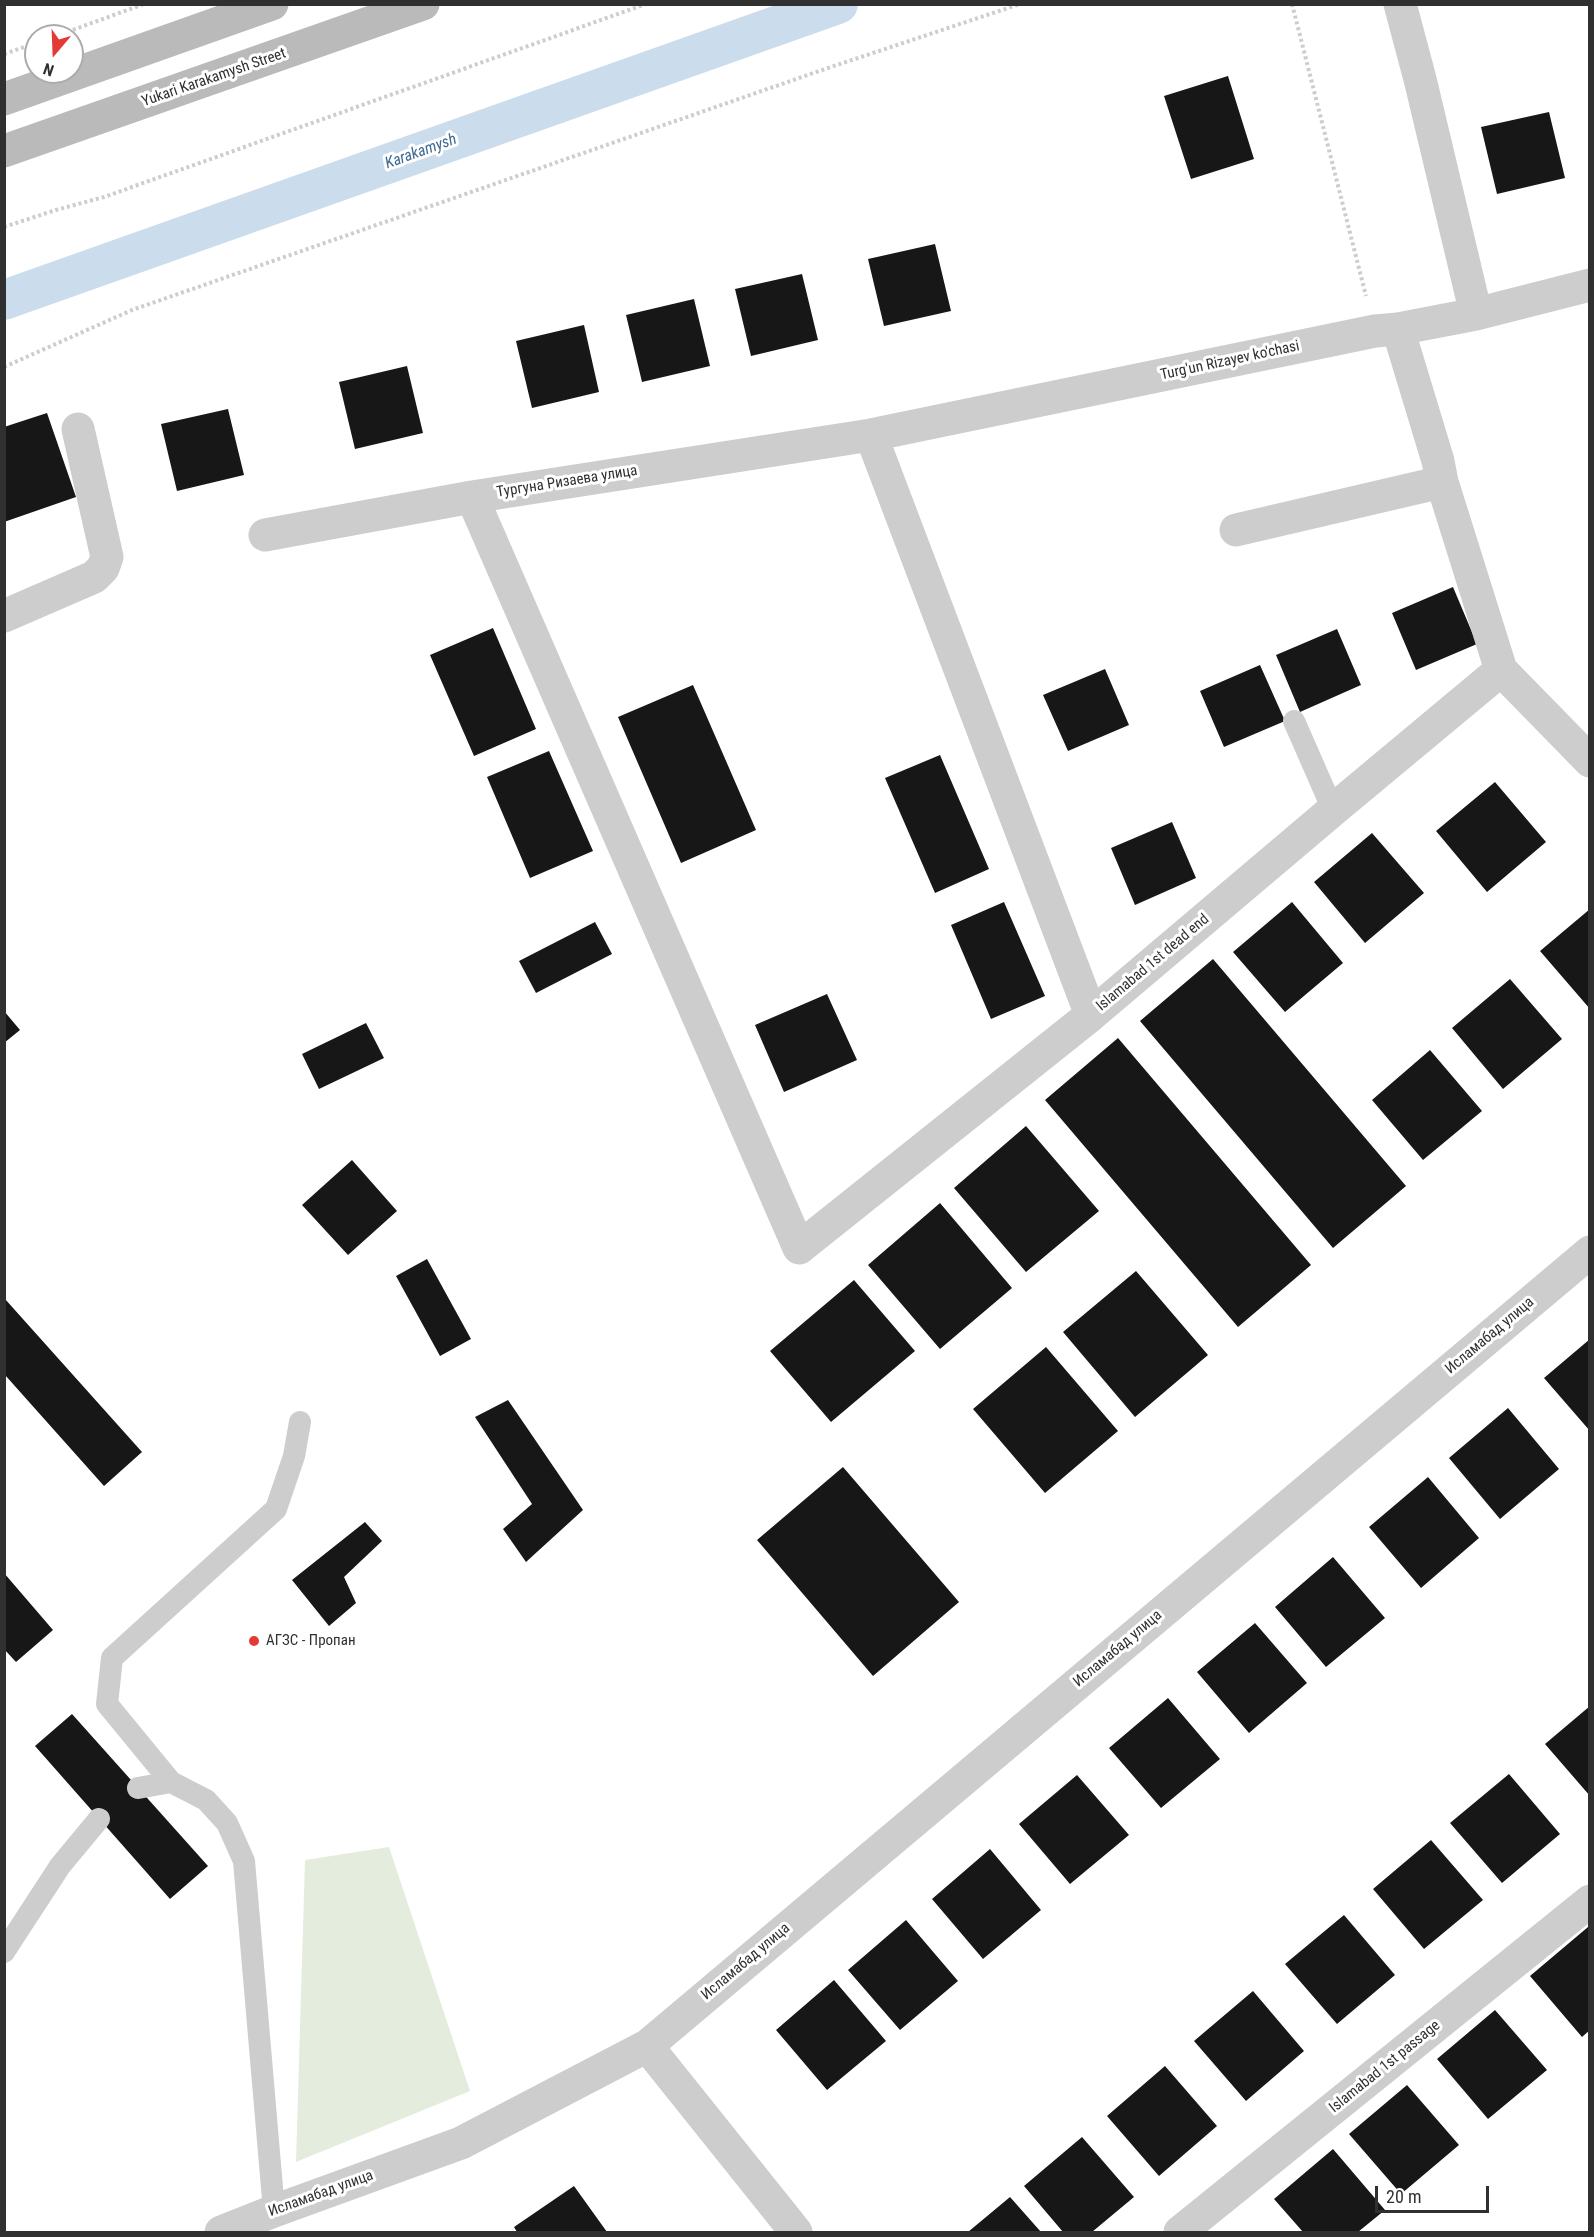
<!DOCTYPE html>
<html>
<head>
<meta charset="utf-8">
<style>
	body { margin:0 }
	#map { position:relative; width:1594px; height:2237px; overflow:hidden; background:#fff; font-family:"Roboto Condensed",sans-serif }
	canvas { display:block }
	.frame { position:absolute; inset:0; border:6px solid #303030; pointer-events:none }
	.north { position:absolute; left:24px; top:24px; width:60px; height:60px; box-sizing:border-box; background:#fff; border:2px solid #acacac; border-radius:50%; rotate:199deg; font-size:16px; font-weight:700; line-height:24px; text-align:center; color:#303030 }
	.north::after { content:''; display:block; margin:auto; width:21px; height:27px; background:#e33a35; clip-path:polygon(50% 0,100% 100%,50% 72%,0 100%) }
	.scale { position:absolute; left:1375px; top:2186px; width:114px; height:27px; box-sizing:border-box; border:3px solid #303030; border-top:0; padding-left:8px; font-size:18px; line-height:21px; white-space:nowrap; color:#303030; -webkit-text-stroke:4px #fff; paint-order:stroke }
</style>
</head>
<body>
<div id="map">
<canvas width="1594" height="2237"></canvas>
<div class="frame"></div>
<div class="north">N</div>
<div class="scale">20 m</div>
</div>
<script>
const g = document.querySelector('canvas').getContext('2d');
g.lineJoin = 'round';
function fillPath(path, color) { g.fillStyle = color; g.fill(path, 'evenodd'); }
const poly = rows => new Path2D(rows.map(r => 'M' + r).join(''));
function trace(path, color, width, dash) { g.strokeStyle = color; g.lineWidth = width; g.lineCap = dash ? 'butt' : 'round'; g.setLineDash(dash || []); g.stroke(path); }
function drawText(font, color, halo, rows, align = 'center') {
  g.font = font + ' "Roboto Condensed",sans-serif'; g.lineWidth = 6; g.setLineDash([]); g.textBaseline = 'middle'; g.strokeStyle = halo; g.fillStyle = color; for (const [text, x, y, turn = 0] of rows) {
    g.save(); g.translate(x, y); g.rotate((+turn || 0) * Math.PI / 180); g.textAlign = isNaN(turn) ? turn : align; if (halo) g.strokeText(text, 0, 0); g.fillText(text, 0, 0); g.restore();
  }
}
const green = poly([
	[389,1847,470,2091,296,2162,305,1860]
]);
const canal = poly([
	[4,300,838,4]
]);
const building = poly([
	[1228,76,1254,159,1191,179,1164,96],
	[1549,112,1565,178,1497,194,1481,127],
	[935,244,951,311,884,326,868,259],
	[802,274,818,340,751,356,735,289],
	[694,299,710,366,642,382,626,315],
	[584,325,599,392,532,408,516,341],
	[407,366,423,433,355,449,339,382],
	[228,409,244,475,177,491,161,424],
	[47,413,76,497,4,522,4,427],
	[1453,587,1477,644,1416,670,1392,613],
	[493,628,536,729,474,756,430,655],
	[1337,629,1361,685,1300,712,1276,655],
	[1260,665,1285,721,1224,747,1200,691],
	[1105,669,1129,725,1068,751,1043,695],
	[693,685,756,830,681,863,618,717],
	[549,751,593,851,530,878,487,777],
	[940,755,989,869,935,893,885,778],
	[1495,782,1546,842,1487,892,1436,831],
	[1172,822,1196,878,1135,905,1111,848],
	[1372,833,1424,893,1365,943,1314,882],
	[1004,902,1045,996,991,1019,951,925],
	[1292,902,1343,963,1285,1012,1233,952],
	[1590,909,1590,1009,1540,951],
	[595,922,612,954,536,993,519,961],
	[1213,959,1406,1186,1333,1248,1140,1021],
	[1510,979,1562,1039,1503,1089,1452,1028],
	[827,994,857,1060,784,1092,755,1025],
	[4,1011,20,1030,4,1043],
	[366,1023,384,1058,319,1089,302,1054],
	[1118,1038,1311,1265,1238,1327,1045,1100],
	[1430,1050,1482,1111,1423,1160,1372,1100],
	[1026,1126,1099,1211,1026,1272,954,1188],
	[352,1160,397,1211,348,1255,302,1205],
	[940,1203,1012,1288,940,1349,868,1265],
	[427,1259,471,1339,440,1356,396,1276],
	[1136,1271,1208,1355,1135,1417,1063,1332],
	[854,1280,915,1351,831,1422,770,1351],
	[5,1299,142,1452,104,1486,5,1375],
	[1590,1339,1590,1431,1544,1378],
	[1046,1347,1118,1431,1045,1493,973,1409],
	[508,1400,583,1510,526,1562,503,1529,532,1504,475,1417],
	[1508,1408,1559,1469,1500,1519,1449,1458],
	[843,1467,959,1602,873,1676,757,1540],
	[1428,1477,1479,1538,1421,1588,1369,1527],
	[365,1522,382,1541,344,1577,356,1603,329,1626,292,1580],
	[1333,1557,1385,1618,1326,1667,1275,1607],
	[4,1573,53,1630,16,1662,4,1649],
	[1255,1623,1307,1683,1249,1733,1197,1672],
	[1168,1698,1220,1759,1161,1808,1109,1748],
	[1590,1706,1590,1796,1545,1744],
	[72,1714,208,1866,170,1899,35,1746],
	[1509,1774,1560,1834,1502,1883,1450,1823],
	[1077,1775,1129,1835,1070,1884,1019,1824],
	[1431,1840,1483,1900,1424,1949,1373,1889],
	[990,1849,1041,1910,983,1959,932,1899],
	[1344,1915,1395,1975,1337,2024,1285,1964],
	[906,1920,958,1981,900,2030,848,1970],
	[1588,1927,1590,2030,1582,2037,1530,1976],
	[834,1980,886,2041,827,2090,776,2030],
	[1253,1991,1304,2051,1246,2101,1194,2041],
	[1495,2010,1547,2070,1488,2119,1437,2059],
	[1165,2066,1217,2126,1159,2176,1107,2116],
	[1407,2085,1459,2145,1401,2194,1349,2134],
	[1082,2137,1134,2197,1092,2232,1063,2232,1024,2186],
	[1333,2149,1385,2210,1358,2232,1303,2232,1274,2199],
	[574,2186,607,2232,517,2232,514,2227],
	[1010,2197,1041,2232,968,2232]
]);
const path = poly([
	[1292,4,1366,296],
	[56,36,144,4],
	[4,54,36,43],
	[4,227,56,210,104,197,646,4],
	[4,367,132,310,825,69,1020,4]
]);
const lane = poly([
	[1294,721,1333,810],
	[171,1782,107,1704,112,1658,276,1509,294,1456,300,1422],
	[138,1788,171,1782,206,1800,227,1823,244,1861,274,2211],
	[4,1952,60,1866,99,1819]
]);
const street = poly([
	[1400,4,1420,79,1476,314],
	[871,435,1091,1015],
	[1442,482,1501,670,1590,761],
	[472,497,799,1248,1091,1015,1333,810,1501,670],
	[1236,530,1442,482,1438,461,1398,329],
	[265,535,472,497,871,435,1375,331,1398,329,1476,314,1590,285],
	[4,616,94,577,103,568,107,557,78,429],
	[647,2046,796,2232],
	[221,2232,274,2211,461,2143,647,2046,1590,1252],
	[1180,2232,1590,1901]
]);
const secondary = poly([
	[4,99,272,4],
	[4,151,423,4]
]);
const markers = [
	[254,1641,6,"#e33a35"]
];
const streetNames = [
	["Yukari Karakamysh Street",214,78,-19],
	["Turg'un Rizayev ko'chasi",1230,361,-12],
	["Тургуна Ризаева улица",567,482,-9],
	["Islamabad 1st dead end",1153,963,-40],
	["Исламабад улица",1490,1336,-40],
	["Исламабад улица",1118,1649,-40],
	["Исламабад улица",746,1962,-40],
	["Islamabad 1st passage",1385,2067,-39],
	["Исламабад улица",321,2194,-20]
];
const poiNames = [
	["АГЗС - Пропан",266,1641]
];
const waterNames = [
	["Karakamysh",421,152,-20]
];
fillPath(green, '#e4ecde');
trace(canal, '#cbdcec', 40);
fillPath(building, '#171717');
trace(path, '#cdcdcd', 4, [3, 3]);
trace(lane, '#cdcdcd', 22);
trace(street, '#cdcdcd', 33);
trace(secondary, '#bababa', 33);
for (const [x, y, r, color] of markers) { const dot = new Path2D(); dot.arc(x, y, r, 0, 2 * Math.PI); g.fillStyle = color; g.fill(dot); trace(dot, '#fff', 2); }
drawText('15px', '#303030', '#fff', streetNames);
drawText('15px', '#303030', '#fff', poiNames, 'left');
drawText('italic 16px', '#3e6991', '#fff', waterNames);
</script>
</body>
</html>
